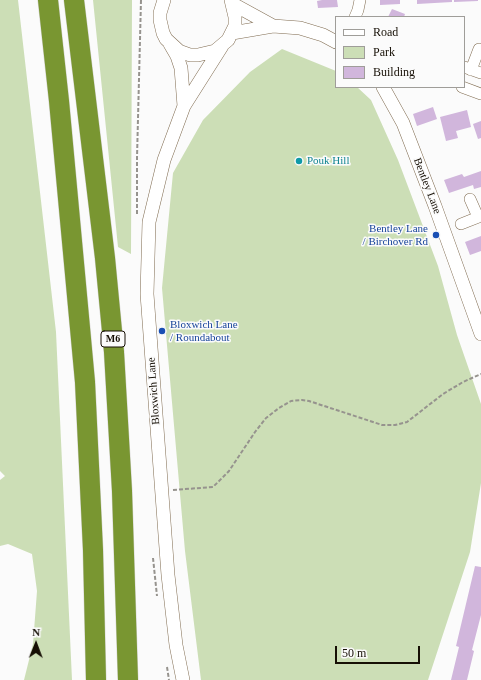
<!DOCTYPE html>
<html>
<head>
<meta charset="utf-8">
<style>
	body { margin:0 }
	#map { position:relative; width:481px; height:680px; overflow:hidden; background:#fbfbfb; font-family:"Times New Roman",serif }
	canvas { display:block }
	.legend { position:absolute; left:335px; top:16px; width:130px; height:72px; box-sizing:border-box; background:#fbfbfb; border:1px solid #9f9d99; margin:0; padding:5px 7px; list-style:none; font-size:12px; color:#160f05 }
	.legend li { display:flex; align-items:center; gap:8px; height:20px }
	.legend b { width:20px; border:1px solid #9f9d99 }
	.north { position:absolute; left:16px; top:624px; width:40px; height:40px; -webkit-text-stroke:3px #fbfbfb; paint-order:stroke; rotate:1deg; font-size:11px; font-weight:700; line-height:16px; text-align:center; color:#160f05 }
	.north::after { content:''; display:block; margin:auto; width:14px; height:18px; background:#160f05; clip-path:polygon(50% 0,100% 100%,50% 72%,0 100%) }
	.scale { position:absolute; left:335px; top:646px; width:85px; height:18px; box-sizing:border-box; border:2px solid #160f05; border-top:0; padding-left:5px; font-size:12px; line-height:14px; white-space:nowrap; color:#160f05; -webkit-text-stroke:3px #fbfbfb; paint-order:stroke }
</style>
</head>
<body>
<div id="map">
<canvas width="481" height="680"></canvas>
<ul class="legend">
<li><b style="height:5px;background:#fff"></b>Road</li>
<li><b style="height:11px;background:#ccdeb6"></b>Park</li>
<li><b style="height:11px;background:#d1b6dc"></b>Building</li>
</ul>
<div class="north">N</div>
<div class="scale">50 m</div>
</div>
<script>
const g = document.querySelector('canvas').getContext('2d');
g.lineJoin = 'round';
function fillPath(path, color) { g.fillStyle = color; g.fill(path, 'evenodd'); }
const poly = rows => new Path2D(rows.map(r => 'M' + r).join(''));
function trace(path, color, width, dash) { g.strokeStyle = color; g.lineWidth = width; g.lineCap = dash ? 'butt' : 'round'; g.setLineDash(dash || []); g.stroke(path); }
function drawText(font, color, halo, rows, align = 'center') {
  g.font = font + ' "Times New Roman",serif'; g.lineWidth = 3; g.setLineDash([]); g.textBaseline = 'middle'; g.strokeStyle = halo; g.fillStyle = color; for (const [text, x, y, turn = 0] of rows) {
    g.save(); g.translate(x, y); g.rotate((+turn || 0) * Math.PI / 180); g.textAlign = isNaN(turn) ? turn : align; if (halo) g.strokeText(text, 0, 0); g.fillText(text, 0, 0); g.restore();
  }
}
const green = poly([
	[0,0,18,0,56,332,72,680,24,680,33,644,37,591,32,554,8,544,0,546,0,480,5,476,0,471],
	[93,0,132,0,131,254,118,247],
	[282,49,336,71,336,87,357,87,371,100,398,160,438,266,457,335,481,404,481,483,470,552,428,680,201,680,185,551,162,288,173,173,203,120,250,72]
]);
const building = poly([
	[322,0,337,0,338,7,318,8,317,1],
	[380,0,400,0,400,4,380,5],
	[417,0,452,0,452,2,417,4],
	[454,0,478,0,478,1,454,2],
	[392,9,405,14,404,17,388,17],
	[433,107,437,119,417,126,413,114],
	[467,110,471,127,456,131,458,138,446,141,440,117],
	[481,121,481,138,478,139,473,124],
	[481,171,481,187,474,189,473,185,449,193,444,180,462,174,464,177],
	[481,236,481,251,470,255,465,242],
	[475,566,481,567,481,615,472,650,474,651,467,680,451,680,459,647,456,646]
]);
const path = poly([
	[137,214,137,158,141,0],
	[173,490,213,487,229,471,255,432,266,418,279,408,291,401,302,400,309,401,382,425,395,425,407,422,443,394,463,382,481,374],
	[153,558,157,596],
	[167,667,169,680]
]);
const minor = poly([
	[355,17,358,10,360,0],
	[464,67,481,73],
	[471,70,479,49],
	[462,87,481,94],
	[470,199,478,217],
	[461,224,481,216]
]);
const tertiary = poly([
	[164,0,160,13,160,20,163,33,166,39,179,51,190,55,198,55,215,51,228,40,235,26,235,17,231,0],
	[233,4,273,26],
	[232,33,273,26,300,28,323,35,336,42],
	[170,44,177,56,181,68,184,106],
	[383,87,403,123,435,206,481,334],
	[183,680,176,645,168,575,147,294,149,222,164,160,184,106,222,46]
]);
const motorway = poly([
	[48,0,59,101,85,382,93,550,96,680],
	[74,0,105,258,114,352,122,491,128,680]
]);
const markers = [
	[299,161,4,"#0f9aa8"],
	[436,235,4,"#1a4fb4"],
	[162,331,4,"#1a4fb4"]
];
const shields = [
	[113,339,24]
];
const shieldNames = [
	["M6",113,339]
];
const cultureNames = [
	["Pouk Hill",307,161]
];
const streetNames = [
	["Bentley Lane",427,186,69],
	["Bloxwich Lane",154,391,-94]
];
const transitNames = [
	["Bentley Lane",428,229],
	["/ Birchover Rd",428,242],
	["Bloxwich Lane",170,325,"left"],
	["/ Roundabout",170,338,"left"]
];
fillPath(green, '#ccdeb6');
fillPath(building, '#d1b6dc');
trace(minor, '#806c51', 12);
trace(tertiary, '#806c51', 14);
trace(motorway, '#d5d4d2', 21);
trace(path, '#96938e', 2, [4, 2]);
trace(minor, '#fff', 11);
trace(tertiary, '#fff', 13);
trace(motorway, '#799631', 20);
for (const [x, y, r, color] of markers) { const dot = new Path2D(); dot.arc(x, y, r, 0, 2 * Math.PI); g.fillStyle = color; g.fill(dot); trace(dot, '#fbfbfb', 1.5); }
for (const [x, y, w] of shields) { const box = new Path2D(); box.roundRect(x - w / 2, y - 8, w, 16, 3); g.fillStyle = '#fbfbfb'; g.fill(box); trace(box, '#160f05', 1); }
drawText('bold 10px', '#160f05', null, shieldNames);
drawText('11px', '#0d838f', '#fbfbfb', cultureNames, 'left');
drawText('11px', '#160f05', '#fbfbfb', streetNames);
drawText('11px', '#164399', '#fbfbfb', transitNames, 'right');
</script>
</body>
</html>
